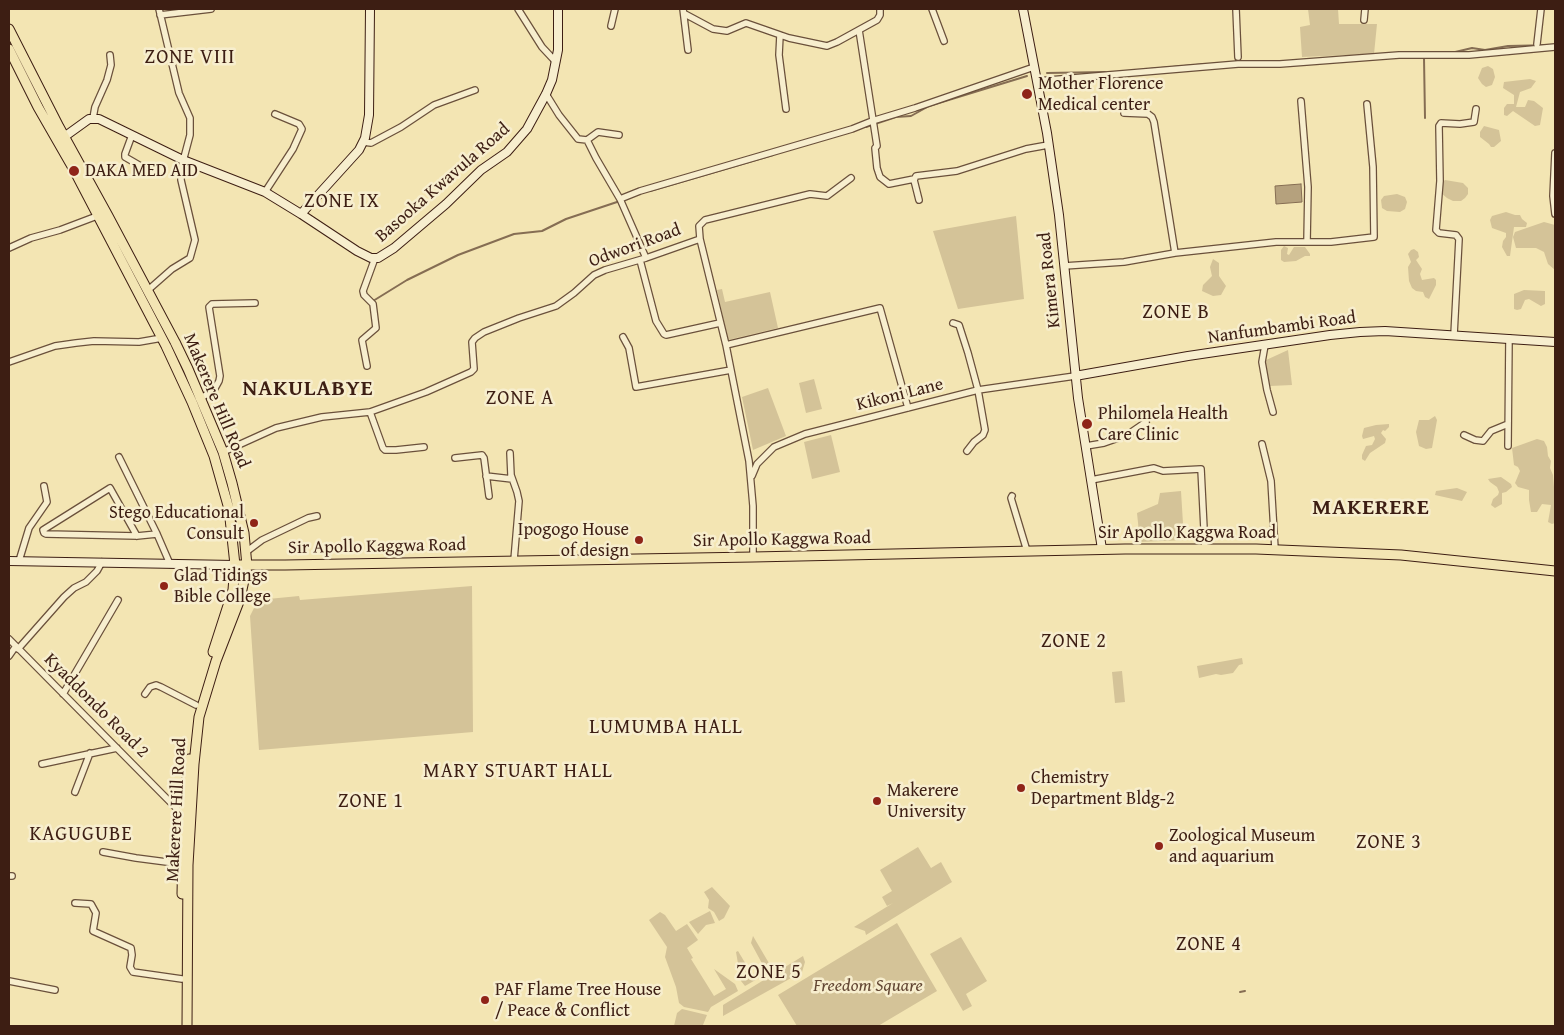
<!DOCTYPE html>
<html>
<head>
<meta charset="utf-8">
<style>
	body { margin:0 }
	#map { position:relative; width:1564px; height:1035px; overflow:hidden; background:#f3e5b3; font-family:"Gentium Book Plus",serif }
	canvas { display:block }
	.frame { position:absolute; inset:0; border:10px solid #3d1e13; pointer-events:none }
</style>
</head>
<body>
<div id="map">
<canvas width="1564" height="1035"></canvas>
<div class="frame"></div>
</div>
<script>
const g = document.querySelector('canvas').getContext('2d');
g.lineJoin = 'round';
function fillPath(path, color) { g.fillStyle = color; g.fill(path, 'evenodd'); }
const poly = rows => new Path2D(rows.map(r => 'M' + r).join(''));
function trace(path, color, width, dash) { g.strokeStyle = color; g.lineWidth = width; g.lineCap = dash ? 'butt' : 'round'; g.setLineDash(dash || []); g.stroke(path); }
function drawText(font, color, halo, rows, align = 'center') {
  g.font = font + ' "Gentium Book Plus",serif'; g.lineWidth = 5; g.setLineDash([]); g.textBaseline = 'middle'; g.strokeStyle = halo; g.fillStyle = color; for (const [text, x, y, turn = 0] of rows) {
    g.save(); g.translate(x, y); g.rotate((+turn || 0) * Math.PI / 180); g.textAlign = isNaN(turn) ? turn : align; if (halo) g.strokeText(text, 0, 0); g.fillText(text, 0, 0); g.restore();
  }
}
const green = poly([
	[1308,9,1338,9,1339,24,1377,24,1374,54,1302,57,1300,27,1310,25],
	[1488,66,1493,69,1495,77,1492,85,1486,87,1482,84,1478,78,1482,68],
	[1530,79,1536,81,1531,88,1520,92,1516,107,1525,107,1528,100,1534,101,1543,108,1540,125,1535,126,1513,111,1507,116,1504,115,1504,108,1507,104,1514,104,1514,95,1503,88,1504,82],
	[1484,126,1499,130,1501,141,1494,147,1491,147,1489,144,1480,137,1480,132],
	[1445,180,1463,183,1468,188,1468,194,1465,198,1461,201,1453,201,1447,198,1440,192,1441,184],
	[1397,194,1405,197,1407,202,1405,209,1400,212,1387,211,1382,208,1381,200,1384,196],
	[1506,212,1515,215,1520,215,1522,219,1527,223,1526,227,1514,227,1510,256,1507,256,1502,247,1503,241,1506,237,1506,233,1492,228,1490,220,1492,216],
	[1016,216,1024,299,958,309,933,231],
	[1544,222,1555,225,1555,270,1548,264,1544,252,1536,248,1516,248,1513,237,1515,232],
	[1284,246,1288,248,1287,254,1289,255,1294,247,1305,247,1310,254,1310,256,1305,256,1296,261,1284,262,1281,260,1281,250],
	[1414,249,1418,252,1419,257,1416,260,1422,269,1420,274,1422,280,1434,278,1436,280,1436,285,1429,299,1425,297,1423,292,1416,291,1412,288,1409,281,1408,267,1411,262,1408,254,1411,250],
	[1213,259,1219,263,1219,276,1226,286,1221,295,1213,296,1202,291,1203,285,1212,276,1210,267],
	[722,289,725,302,770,292,778,328,728,340,717,290],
	[1524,290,1545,291,1545,304,1541,306,1529,299,1525,300,1521,309,1517,310,1514,309,1514,294],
	[1288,350,1292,385,1270,386,1264,361],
	[814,379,822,409,806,413,799,383],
	[768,388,786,436,753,450,742,397],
	[1435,416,1437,420,1432,448,1426,449,1419,446,1416,432,1419,420,1429,420],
	[1389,424,1389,427,1385,431,1383,430,1381,433,1386,439,1385,443,1370,453,1365,461,1362,459,1362,455,1366,446,1372,445,1375,439,1374,436,1363,439,1362,436,1364,428,1376,425],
	[831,435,840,472,812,479,804,442],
	[1537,439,1544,441,1547,447,1548,456,1551,461,1550,468,1553,475,1555,499,1555,523,1552,524,1548,522,1551,505,1542,504,1537,512,1531,512,1529,500,1529,490,1518,487,1515,483,1520,471,1518,467,1514,465,1512,448],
	[1501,477,1511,484,1512,487,1506,492,1502,493,1502,504,1495,508,1491,505,1493,499,1498,495,1499,492,1497,487,1490,482,1488,479],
	[1457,488,1467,492,1462,501,1435,495,1436,491],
	[1181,491,1184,540,1140,542,1137,513,1158,504,1160,493],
	[472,586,473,732,259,750,250,616,256,604,268,603,268,599,299,596,300,600],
	[1242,658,1243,664,1239,665,1233,673,1221,675,1216,674,1199,678,1197,666],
	[1122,671,1125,702,1115,703,1112,672],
	[918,847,931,868,941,862,952,882,866,935,865,931,854,927,893,903,887,906,882,897,892,891,880,870],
	[712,887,730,906,724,918,719,921,714,912,708,908,709,900,704,892],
	[710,911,715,923,706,925,698,934,689,922],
	[660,912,665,915,676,931,687,924,698,940,687,948,693,958,691,959,714,996,726,989,714,969,735,984,738,991,711,1007,708,1012,684,1007,679,1003,676,987,665,957,667,947,649,920],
	[897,923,937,991,878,1026,797,1026,778,995],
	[753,936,773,970,745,986,741,981,736,952,738,951,753,976,765,969,751,943],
	[961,937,987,981,966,994,972,1006,963,1011,930,954],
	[803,956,805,962,802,972,723,1016,723,1005],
	[682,1009,707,1015,703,1025,674,1026,677,1013]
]);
const water = poly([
	[1301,184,1302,202,1276,204,1275,186,1301,184]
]);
const stream = poly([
	[1404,52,1414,52],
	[1451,53,1472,48,1485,50,1508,46,1553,45],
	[1424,58,1425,118],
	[1247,61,1262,61],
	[1149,69,1207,64],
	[1047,73,1105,72],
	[866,127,896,117,911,116,929,106,1027,76],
	[650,191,773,155],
	[373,301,407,280,458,255,514,234,542,231,566,219,620,201],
	[1240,992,1245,991]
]);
const street = poly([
	[518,9,542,47,556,62],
	[683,9,688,50],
	[932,9,944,41],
	[1236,9,1238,57],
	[685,14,713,29,727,31,746,23,789,38,827,46,837,42,877,20,880,15,880,9],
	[160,15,211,9],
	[1364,20,1365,9],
	[611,26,615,9],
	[859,30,877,146,875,148,877,168,880,177,889,184,914,179],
	[780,35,779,55,786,109],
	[1537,44,1541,9],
	[1037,81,1238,64,1280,64,1399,55,1469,55,1555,47],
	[546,94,559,115,578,139,587,140,598,132,619,135],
	[1301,101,1308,187,1307,242],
	[1124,113,1148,114,1152,117,1154,122,1175,253],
	[93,118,95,107,107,80,111,65,110,55],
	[132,135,125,154,125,157,144,168],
	[587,140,596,158,620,199,646,258],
	[363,142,371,143,401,127,434,105,475,90],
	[1555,153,1553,196,1555,214],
	[265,192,293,149,302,129,299,124,275,114],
	[620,199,640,191,852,129,872,121,915,108,1034,67],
	[919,200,914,180,916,176,957,171,1026,149,1048,145],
	[9,248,31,238,60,230,97,216],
	[640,260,656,321,664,334,666,335,720,323],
	[1064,266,1124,262,1175,253,1276,242,1331,242,1374,237,1373,167,1367,104],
	[147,291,172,269,190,258,195,240,181,180,181,169,190,135,190,118,179,93,159,9],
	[953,323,959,325,968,353,978,390,985,430,983,435,974,442,967,451],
	[1454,335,1459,239,1456,235,1439,233,1436,230,1440,181,1439,126,1441,123,1460,124,1474,122,1476,109],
	[623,337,629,348,636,387,731,370],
	[726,345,880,308,908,408],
	[1265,345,1262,362,1267,390,1273,412],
	[9,362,55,346,76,343,94,341,139,342,162,338],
	[367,366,362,340,376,328,373,304,364,295,363,291,375,258],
	[201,398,214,390,219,381,220,376,209,307,212,304,255,303],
	[370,412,383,448,385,450,396,450,424,447],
	[1464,435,1475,440,1483,441,1491,431,1508,424],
	[1262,444,1271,481,1275,549],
	[1086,446,1104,443,1127,435,1146,422],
	[1508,446,1509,338],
	[223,452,276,428,322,417,370,412,426,392,471,372,474,369,472,342,475,338,484,332,519,318,556,306,574,293,594,275,605,270,646,258,700,239],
	[510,453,511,475,517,492,519,501,514,560],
	[119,457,157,534,170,564],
	[455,458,482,455,484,458,489,496],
	[486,476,512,479],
	[752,476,757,464,774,447,805,434,978,390,1075,376],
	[1091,480,1154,468,1163,471,1201,469,1205,549],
	[1012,496,1011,498,1027,551],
	[137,536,110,488,43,530,44,533,46,534,137,536,157,534],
	[246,552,262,540,308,518,317,516],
	[753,557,753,506,749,461,726,345,700,239,699,226,705,220,810,194,827,196,851,178],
	[19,561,29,528,47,502,44,486],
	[9,639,183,815],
	[18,649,64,597,74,588,86,582,97,571,102,562],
	[9,656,16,646],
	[63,694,118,600],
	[145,694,150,687,156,685,161,687,196,705],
	[42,764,117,748],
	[75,792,90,753],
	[103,852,136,858,182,864],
	[9,876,12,876],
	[75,903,91,904,96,913,93,931,131,948,132,955,130,967,133,972,182,979],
	[9,981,55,990]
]);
const secondary = poly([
	[1023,9,1047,133,1059,215,1078,398,1102,549],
	[64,137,89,119,99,119,183,160,265,192,301,214,357,251,371,258,378,258,394,248,446,204,481,170,507,152,527,129,546,94,552,80,558,50,558,9],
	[301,214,359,150,365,138,369,115,370,9],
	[1075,376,1188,356,1330,335,1360,332,1385,331,1555,342],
	[9,561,235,565]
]);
const primary = poly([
	[9,29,59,127,108,216,175,342,188,369,223,452,232,483,244,533,247,566,240,599,216,661,199,717,194,764,188,865,187,1026],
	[9,49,38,107,73,168,166,346,192,402,214,456,229,509,235,565,233,590,213,652],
	[235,565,285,565,753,557,1125,549,1256,549,1401,555,1555,571],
	[182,894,184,809,189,759]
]);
const markers = [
	[1027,94,6,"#8f2418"],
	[74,171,6,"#8f2418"],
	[1087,424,6,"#8f2418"],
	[254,523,5,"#8f2418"],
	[639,540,5,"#8f2418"],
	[164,586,5,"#8f2418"],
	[1021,788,5,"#8f2418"],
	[877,801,5,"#8f2418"],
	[1159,846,5,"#8f2418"],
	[485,1000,5,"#8f2418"]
];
const poiNames = [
	["Mother Florence",1038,84],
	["Medical center",1038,105],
	["DAKA MED AID",85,171],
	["Philomela Health",1098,414],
	["Care Clinic",1098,435],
	["Stego Educational",244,513,"right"],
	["Consult",244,534,"right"],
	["Ipogogo House",629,530,"right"],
	["of design",629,551,"right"],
	["Glad Tidings",174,576],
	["Bible College",174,597],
	["Chemistry",1031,778],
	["Department Bldg-2",1031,799],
	["Makerere",887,791],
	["University",887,812],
	["Zoological Museum",1169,836],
	["and aquarium",1169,857],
	["PAF Flame Tree House",495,990],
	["/ Peace & Conflict",495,1011]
];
const streetNames = [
	["Basooka Kwavula Road",443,183,-41],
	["Odwori Road",635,246,-20],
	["Kimera Road",1050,280,-96],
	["Nanfumbambi Road",1282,328,-8],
	["Kikoni Lane",900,395,-14],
	["Makerere Hill Road",216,401,67],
	["Sir Apollo Kaggwa Road",1187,533],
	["Sir Apollo Kaggwa Road",782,540,-1],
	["Sir Apollo Kaggwa Road",377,547,-1],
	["Kyaddondo Road 2",96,706,45],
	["Makerere Hill Road",177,810,-87]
];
const parkNames = [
	["Freedom Square",868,986]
];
const quarterNames = [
	["ZONE VIII",190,58],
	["ZONE IX",342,202],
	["ZONE B",1176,313],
	["ZONE A",520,399],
	["ZONE 2",1074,642],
	["LUMUMBA HALL",666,728],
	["MARY STUART HALL",518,772],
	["ZONE 1",371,802],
	["KAGUGUBE",81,835],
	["ZONE 3",1389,843],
	["ZONE 4",1209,945],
	["ZONE 5",769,973]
];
const districtNames = [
	["NAKULABYE",308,389],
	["MAKERERE",1371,508]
];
fillPath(green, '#d4c398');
fillPath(water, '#b5a17d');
trace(water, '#856d53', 1);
trace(stream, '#856d53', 2);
trace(street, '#6a503b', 8);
trace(secondary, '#3d1e13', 10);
trace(primary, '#3d1e13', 11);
trace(street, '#f7eece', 5.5);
trace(secondary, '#f7eece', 8);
trace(primary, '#f3e5b3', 9);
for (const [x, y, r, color] of markers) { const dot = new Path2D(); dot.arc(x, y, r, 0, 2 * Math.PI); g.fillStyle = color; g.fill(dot); trace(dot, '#f7eece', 2); }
drawText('18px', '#3d1e13', '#f7eece', poiNames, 'left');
drawText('18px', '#3d1e13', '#f7eece', streetNames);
drawText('italic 18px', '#634734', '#f7eece', parkNames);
g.letterSpacing = '1px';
drawText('20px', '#3d1e13', '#f7eece', quarterNames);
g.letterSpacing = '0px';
g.letterSpacing = '1px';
drawText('bold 22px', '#3d1e13', '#f7eece', districtNames);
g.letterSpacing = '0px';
</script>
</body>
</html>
